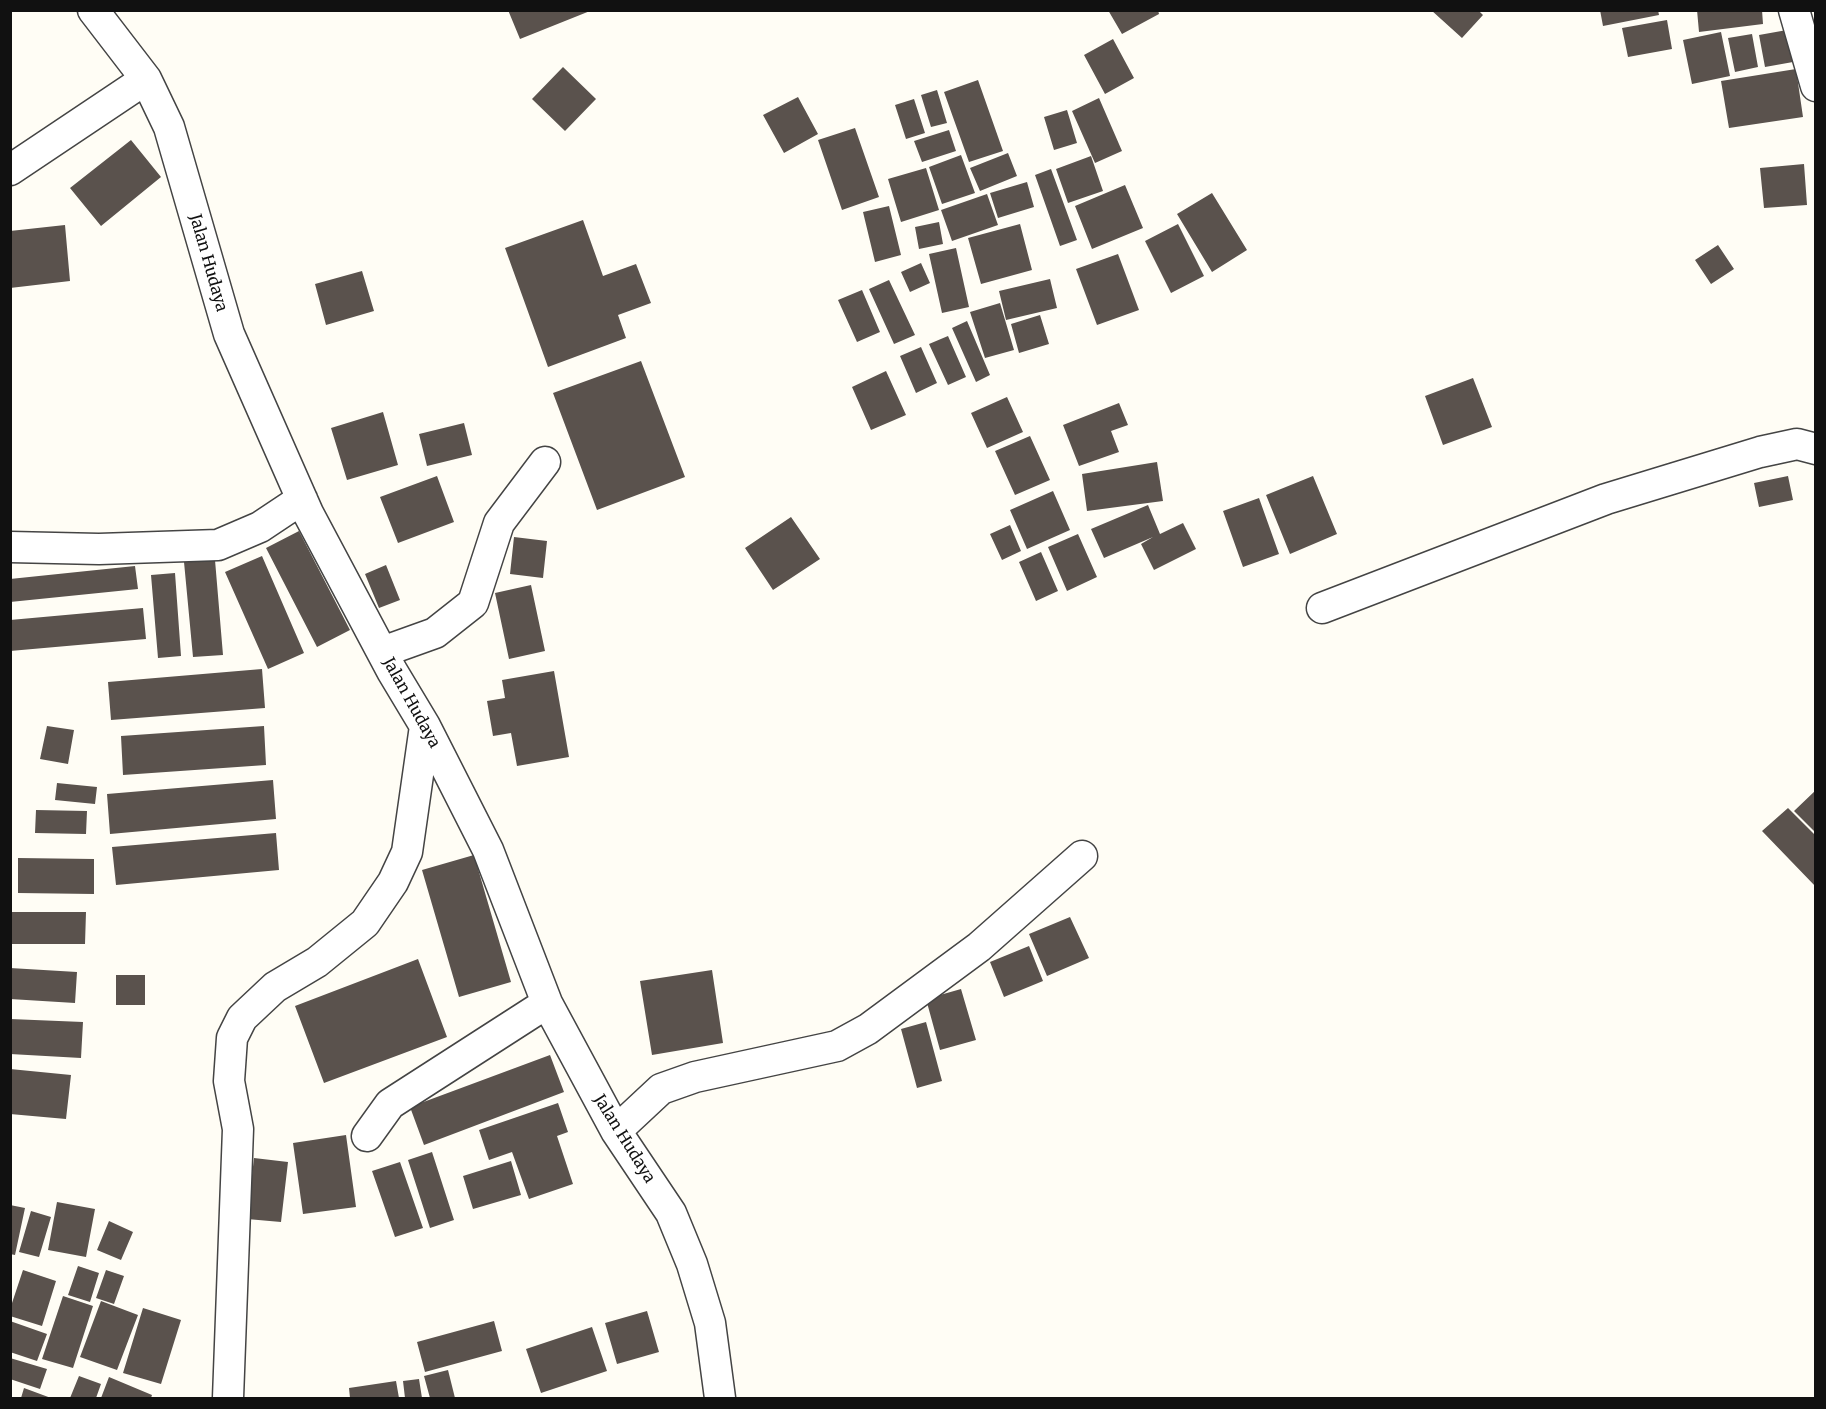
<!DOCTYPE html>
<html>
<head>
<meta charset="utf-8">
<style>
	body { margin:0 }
	#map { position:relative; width:1826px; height:1409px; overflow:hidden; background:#fffdf5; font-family:Merriweather,serif }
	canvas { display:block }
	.frame { position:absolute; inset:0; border:12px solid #111; pointer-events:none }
</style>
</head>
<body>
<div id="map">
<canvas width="1826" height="1409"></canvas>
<div class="frame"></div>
</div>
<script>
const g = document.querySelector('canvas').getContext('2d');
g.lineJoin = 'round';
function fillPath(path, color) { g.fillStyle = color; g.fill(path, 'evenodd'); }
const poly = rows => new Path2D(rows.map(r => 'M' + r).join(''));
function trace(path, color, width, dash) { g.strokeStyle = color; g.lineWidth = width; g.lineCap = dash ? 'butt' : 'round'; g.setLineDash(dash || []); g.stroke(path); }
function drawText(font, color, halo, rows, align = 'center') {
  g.font = font + ' Merriweather,serif'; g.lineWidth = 6; g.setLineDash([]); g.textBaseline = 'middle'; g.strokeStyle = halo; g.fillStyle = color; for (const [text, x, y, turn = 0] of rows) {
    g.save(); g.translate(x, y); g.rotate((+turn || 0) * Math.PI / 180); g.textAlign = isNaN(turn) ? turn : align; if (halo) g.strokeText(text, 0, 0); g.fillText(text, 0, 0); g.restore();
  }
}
const building = poly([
	[508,10,590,10,590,11,520,39],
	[1108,10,1158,10,1159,14,1122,34],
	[1431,10,1478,10,1483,15,1462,38],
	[1600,10,1658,10,1659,15,1603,26],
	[1697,10,1762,10,1763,24,1699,32],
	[1667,20,1672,49,1628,57,1622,28],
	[1787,30,1793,62,1765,67,1759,35],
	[1721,32,1730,76,1692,84,1683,40],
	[1752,34,1758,67,1735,72,1728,38],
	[1113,39,1134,78,1105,94,1084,55],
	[563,67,596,99,565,131,532,99],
	[1796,69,1803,117,1729,128,1721,81],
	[978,80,1003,151,969,162,944,92],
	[937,90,947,123,931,127,921,95],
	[798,97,818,134,784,153,763,115],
	[1099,98,1122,151,1095,163,1072,111],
	[914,99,925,133,906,139,895,105],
	[1067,110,1077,143,1054,150,1044,117],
	[855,128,879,197,842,210,818,140],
	[949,130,956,151,922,162,914,141],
	[131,140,161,177,101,226,70,188],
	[1008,153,1017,176,980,191,970,168],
	[961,155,975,193,942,204,929,167],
	[1091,156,1103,191,1068,203,1056,169],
	[1804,164,1807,205,1764,208,1760,168],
	[926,168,939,210,901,222,888,179],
	[1051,169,1077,240,1060,246,1035,175],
	[1027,182,1034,207,998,218,990,193],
	[1125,185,1143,228,1092,249,1075,206],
	[1212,193,1247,250,1212,272,1177,214],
	[987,194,998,225,952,241,941,210],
	[889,206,901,255,875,262,863,212],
	[583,220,603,276,636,264,651,303,618,315,626,338,548,367,505,248],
	[939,222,943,244,919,249,915,227],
	[1020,224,1032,270,981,284,968,238],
	[1178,224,1204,276,1171,293,1145,241],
	[65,225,70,281,10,288,10,231],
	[1718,245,1734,269,1711,284,1695,260],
	[956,248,969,307,942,313,929,254],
	[1118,254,1139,310,1097,325,1076,269],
	[921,263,930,283,910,292,901,272],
	[362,271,374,311,326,325,315,284],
	[1050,279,1057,308,1006,320,999,291],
	[889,280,915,335,894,344,869,289],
	[862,290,880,332,857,342,838,300],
	[1000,303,1014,350,985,358,970,312],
	[1040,315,1049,344,1019,353,1011,324],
	[967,321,990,375,976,382,952,328],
	[948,336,966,377,948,385,929,344],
	[921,347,937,383,916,393,900,356],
	[641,361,685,477,597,510,553,393],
	[886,371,906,415,871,430,852,387],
	[1473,378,1492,427,1443,445,1425,396],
	[1007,397,1023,432,987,448,971,413],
	[1119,403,1128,425,1111,431,1119,452,1079,466,1063,425],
	[383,412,398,465,347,480,331,428],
	[464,423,472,455,427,466,419,434],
	[1030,436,1050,480,1015,495,995,451],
	[1157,462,1163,501,1087,511,1082,474],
	[437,476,454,522,398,543,380,497],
	[1313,476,1337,534,1290,554,1266,495],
	[1788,476,1793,500,1759,507,1754,483],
	[1053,491,1070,530,1027,549,1010,510],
	[1259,498,1279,554,1243,567,1223,511],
	[1148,505,1160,534,1183,523,1196,549,1154,570,1141,544,1153,537,1104,558,1091,529],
	[791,517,820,559,773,590,745,548],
	[1010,525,1021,551,1002,560,990,534],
	[299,531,350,630,317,647,266,548],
	[1078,534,1097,577,1067,591,1048,547],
	[514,537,547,541,543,578,510,574],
	[1041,552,1058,591,1036,601,1019,562],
	[262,556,304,653,268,669,225,572],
	[215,560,223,655,193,657,184,562],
	[386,565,400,600,379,608,365,574],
	[135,566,138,589,10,602,10,579],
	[175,573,181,656,158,658,151,575],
	[531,585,545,651,509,659,495,593],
	[143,608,146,639,10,651,10,620],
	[262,669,265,708,111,720,108,682],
	[554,671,569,757,517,766,511,733,493,736,487,701,505,698,502,680],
	[47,726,74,730,68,764,40,759],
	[264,726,266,765,123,775,121,736],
	[273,780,276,819,110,834,107,794],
	[57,783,97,787,95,804,55,800],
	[1816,790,1816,833,1794,811],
	[1788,808,1816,836,1816,887,1762,831],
	[36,810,87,811,86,834,35,833],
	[276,833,279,870,116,885,112,847],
	[474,855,511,982,459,997,422,870],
	[18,858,94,859,94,894,18,893],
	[12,912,86,912,85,944,12,944],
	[1070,917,1089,958,1047,976,1029,934],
	[1029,946,1043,981,1004,997,990,962],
	[418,959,447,1037,324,1083,295,1006],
	[10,968,77,972,75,1003,10,999],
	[712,970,723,1043,652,1055,640,981],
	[116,975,145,975,145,1005,116,1005],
	[961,989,976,1040,940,1050,926,999],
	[10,1019,83,1022,81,1058,10,1054],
	[926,1022,942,1081,917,1088,901,1029],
	[550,1055,564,1092,424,1145,410,1107],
	[10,1069,71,1075,66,1119,10,1114],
	[558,1103,568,1132,557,1136,573,1184,529,1199,512,1152,489,1160,479,1130],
	[346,1135,356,1207,303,1214,293,1143],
	[432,1152,454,1220,430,1228,408,1160],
	[254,1158,288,1162,281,1222,247,1219],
	[511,1161,521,1195,473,1209,463,1176],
	[400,1162,423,1228,395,1237,372,1171],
	[57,1202,95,1209,86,1257,48,1250],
	[10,1205,25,1208,15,1255,10,1254],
	[31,1211,51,1217,39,1257,19,1252],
	[109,1221,133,1232,121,1260,97,1250],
	[78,1266,99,1273,90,1302,68,1295],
	[23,1270,56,1281,42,1326,10,1316,10,1309],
	[106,1270,124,1276,114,1304,96,1298],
	[63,1296,93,1306,73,1368,42,1359],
	[101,1301,138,1315,117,1370,80,1357],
	[143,1308,181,1320,161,1384,123,1373],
	[647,1311,659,1352,617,1364,605,1323],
	[10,1321,47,1334,37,1361,10,1352],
	[494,1321,502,1351,425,1372,417,1342],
	[592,1327,607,1371,541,1393,526,1349],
	[10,1358,47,1369,40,1389,10,1379],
	[448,1370,455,1398,430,1398,424,1376],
	[79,1376,101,1384,96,1398,70,1398],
	[109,1377,152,1395,151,1398,101,1398],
	[419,1379,422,1398,405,1398,403,1381],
	[396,1381,399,1398,350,1398,349,1388],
	[24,1388,51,1398,21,1398]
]);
const minor = poly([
	[93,10,146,79,169,127,229,334,308,513,392,671,425,726,488,850,547,1003,616,1131,671,1213,692,1264,710,1323,720,1398],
	[1794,10,1816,86],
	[10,170,146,79],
	[10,547,99,549,218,545,260,527,302,499],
	[1322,608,1606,499,1760,452,1797,444,1816,449],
	[382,652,435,633,473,603,499,523,545,462],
	[616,1131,661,1089,695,1077,837,1046,868,1029,979,947,1082,856],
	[367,1136,390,1104,547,1003],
	[228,1398,238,1129,229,1081,232,1038,242,1018,275,987,317,962,365,923,393,882,407,852,425,726]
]);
const streetNames = [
	["Jalan Hudaya",208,263,74],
	["Jalan Hudaya",411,703,61],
	["Jalan Hudaya",624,1139,58]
];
fillPath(building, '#5a524d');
trace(minor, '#444', 33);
trace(minor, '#fff', 30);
drawText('16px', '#111', '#fff', streetNames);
</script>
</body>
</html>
